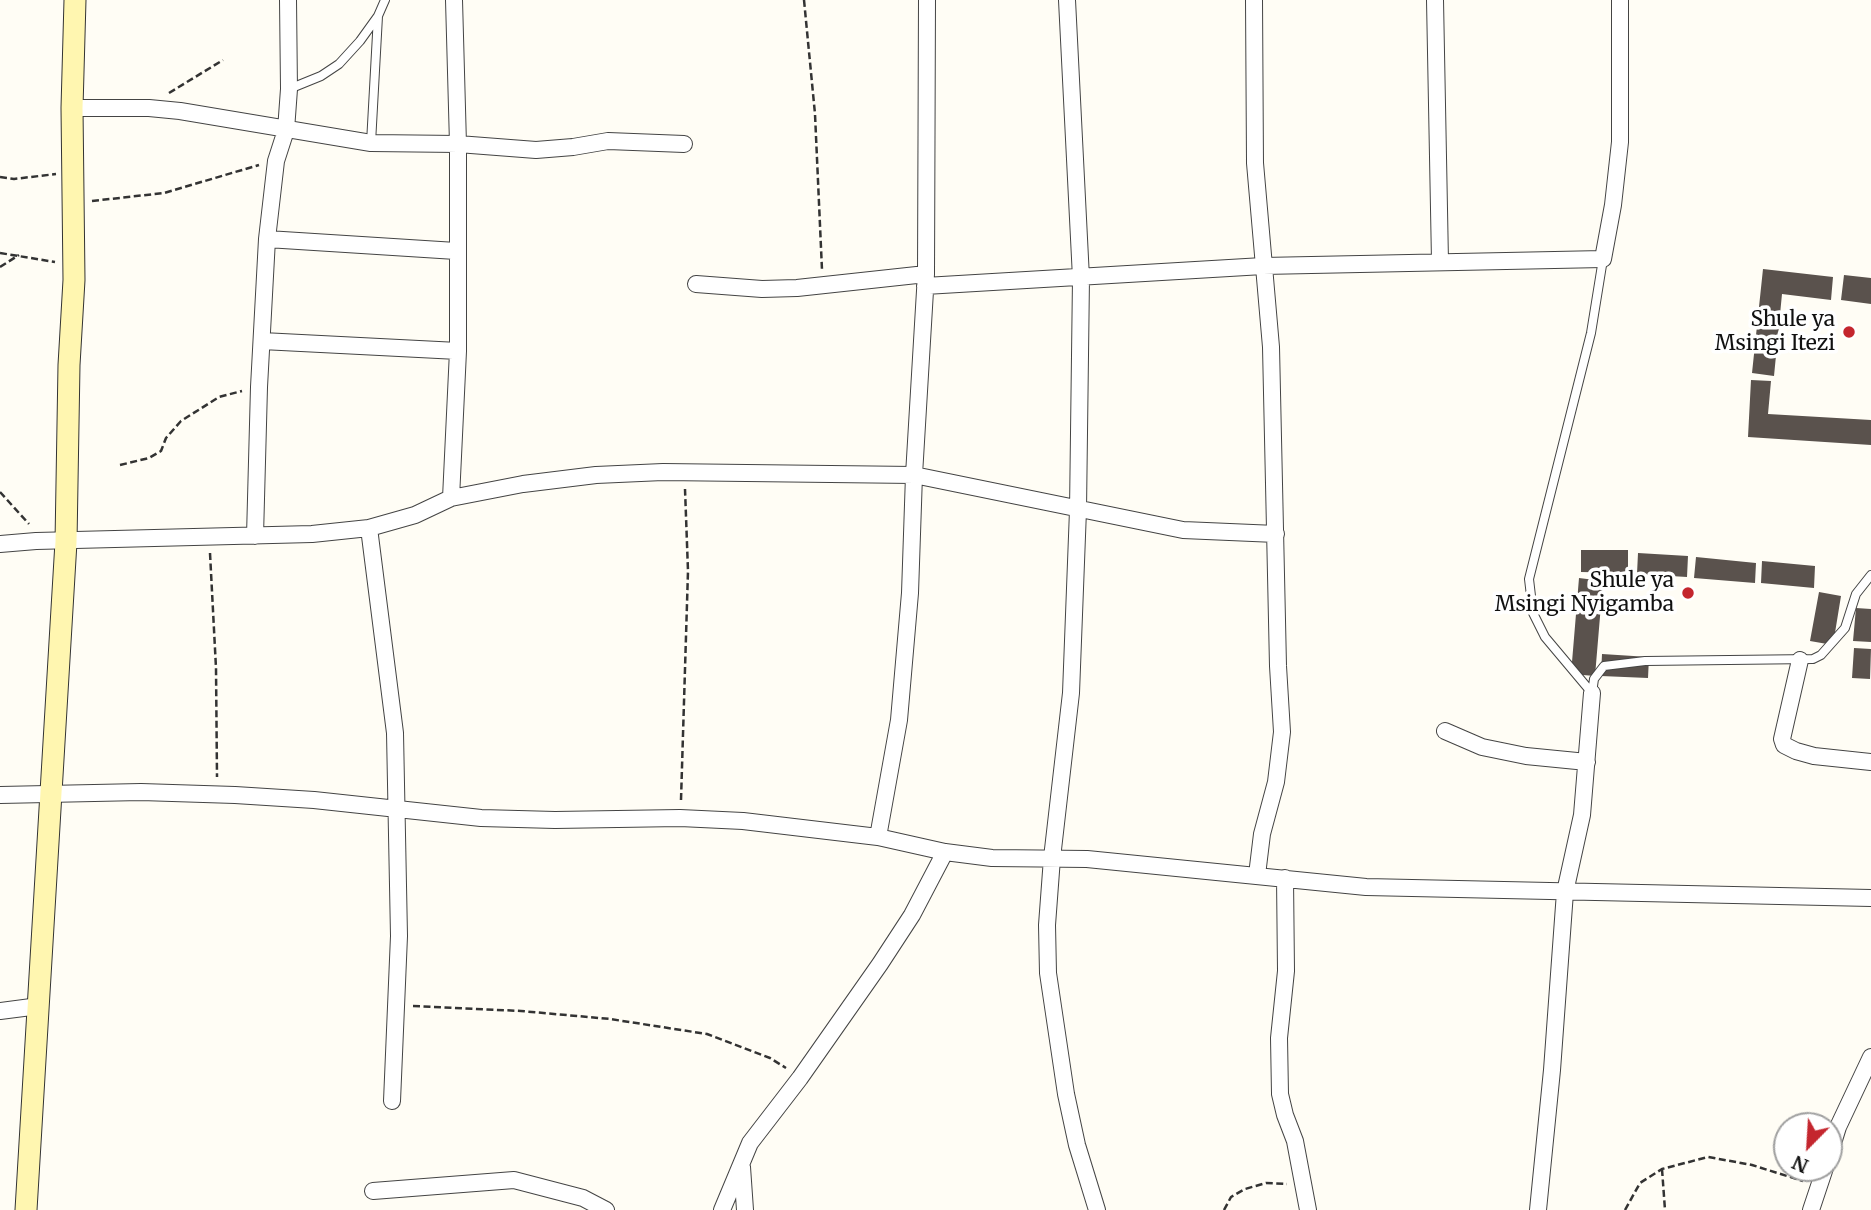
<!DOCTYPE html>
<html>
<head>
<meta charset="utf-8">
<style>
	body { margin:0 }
	#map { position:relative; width:1871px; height:1210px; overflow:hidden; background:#fffdf5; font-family:Merriweather,serif }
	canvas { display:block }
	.north { position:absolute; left:1773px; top:1112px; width:70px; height:70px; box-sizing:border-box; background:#fff; border:2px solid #a0a0a0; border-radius:50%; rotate:204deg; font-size:19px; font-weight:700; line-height:28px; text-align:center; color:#111 }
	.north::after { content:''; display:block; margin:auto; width:24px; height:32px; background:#c4262e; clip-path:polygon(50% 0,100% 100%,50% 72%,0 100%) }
</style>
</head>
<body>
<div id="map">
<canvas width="1871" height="1210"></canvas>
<div class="north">N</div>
</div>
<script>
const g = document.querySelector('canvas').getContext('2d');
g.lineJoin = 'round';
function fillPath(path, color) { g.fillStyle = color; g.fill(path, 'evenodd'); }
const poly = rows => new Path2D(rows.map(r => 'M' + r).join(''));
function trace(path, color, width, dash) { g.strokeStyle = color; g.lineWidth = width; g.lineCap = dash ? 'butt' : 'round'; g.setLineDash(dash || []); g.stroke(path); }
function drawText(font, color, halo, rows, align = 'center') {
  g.font = font + ' Merriweather,serif'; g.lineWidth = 7; g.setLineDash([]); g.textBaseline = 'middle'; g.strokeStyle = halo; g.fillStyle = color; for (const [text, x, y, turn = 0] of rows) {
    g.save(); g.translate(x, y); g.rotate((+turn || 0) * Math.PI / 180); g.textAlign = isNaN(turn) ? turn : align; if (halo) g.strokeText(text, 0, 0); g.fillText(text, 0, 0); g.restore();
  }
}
const building = poly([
	[1763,269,1833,277,1831,300,1782,294,1774,376,1752,373],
	[1844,275,1871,278,1871,304,1841,300],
	[1751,380,1771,381,1768,414,1871,420,1871,445,1748,437],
	[1581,550,1628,550,1628,573,1581,572],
	[1638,553,1688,556,1687,577,1637,574],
	[1696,557,1756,563,1755,583,1694,578],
	[1762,561,1815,566,1814,588,1761,583],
	[1579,578,1603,581,1595,676,1571,674],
	[1819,592,1841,596,1833,645,1810,641],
	[1856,608,1871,609,1871,642,1853,641],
	[1854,648,1871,649,1870,679,1852,678],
	[1602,654,1649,657,1648,678,1601,676]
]);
const path = poly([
	[804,0,815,114,822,270],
	[169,93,223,60],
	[0,177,14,179,56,174],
	[92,201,164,193,259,165],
	[0,253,55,262],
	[0,267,19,255],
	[120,465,149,458,161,451,166,438,181,421,219,397,242,391],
	[0,492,29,524],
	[210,553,216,668,217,777],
	[681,800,688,571,685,489],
	[413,1006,521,1011,610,1019,707,1034,770,1058,786,1068],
	[1662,1169,1665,1210],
	[1224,1210,1231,1197,1245,1189,1266,1183,1287,1184],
	[1625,1210,1640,1183,1662,1169,1708,1157,1752,1165,1803,1181]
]);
const lane = poly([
	[289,89,321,76,339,64,360,41,378,16],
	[371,143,378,16,385,0],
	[1592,693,1545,637,1533,613,1529,579,1591,333,1603,259],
	[1592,693,1594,679,1604,666,1645,661,1813,659,1821,655,1845,628,1856,594,1871,575]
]);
const street = poly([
	[1067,0,1081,278,1078,510,1071,693,1052,858,1047,925,1048,973,1066,1094,1077,1145,1097,1210],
	[1254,0,1255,163,1271,347,1278,666,1282,732,1276,782,1262,834,1257,875],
	[1435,0,1440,261],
	[72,108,149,108,180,111,371,143,458,144,536,150,573,147,608,141,684,144],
	[267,239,456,251],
	[696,284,762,289,797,288,926,274],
	[925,286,1263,266,1603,259,1613,205,1620,142,1620,0],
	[262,341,458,351],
	[451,498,458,351,458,144,454,0],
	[369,528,395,733,399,936,392,1101],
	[255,536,259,387,267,239,276,161,286,130,289,89,288,0],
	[0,544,36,541,312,534,369,528,415,515,451,498,523,484,596,475,663,472,914,475,1183,530,1276,534],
	[1800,660,1782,739,1784,745,1796,751,1814,756,1871,762],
	[1445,731,1482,747,1526,756,1587,762],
	[0,795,141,792,235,795,314,800,481,818,555,820,680,818,743,821,878,837,945,852,992,858,1087,859,1366,887,1871,898],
	[878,837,899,720,910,593,914,475,926,274,927,0],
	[1285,878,1286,971,1279,1038,1280,1094,1285,1115,1295,1141,1308,1210],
	[0,1011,39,1006],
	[1829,1156,1838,1127,1871,1057],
	[742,1167,745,1210],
	[373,1191,514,1180,583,1198,606,1210],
	[722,1210,750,1143,800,1078,880,964,912,915,945,852],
	[1538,1210,1552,1070,1565,892,1582,815,1592,693],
	[1811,1210,1825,1168]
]);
const secondary = poly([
	[26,1210,66,542,69,365,74,280,72,108,75,0]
]);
const markers = [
	[1849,332,7,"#c4262e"],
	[1688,593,7,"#c4262e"]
];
const poiNames = [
	["Shule ya",1835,320],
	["Msingi Itezi",1835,344],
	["Shule ya",1674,581],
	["Msingi Nyigamba",1674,605]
];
fillPath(building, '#5a524d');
trace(lane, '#444', 10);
trace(street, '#444', 18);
trace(secondary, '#333', 23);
trace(path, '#333', 2.5, [7, 3.5]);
trace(lane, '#fff', 8);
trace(street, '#fff', 16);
trace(secondary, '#fff6b0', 21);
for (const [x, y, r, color] of markers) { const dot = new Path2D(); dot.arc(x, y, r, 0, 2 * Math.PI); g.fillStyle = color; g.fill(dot); trace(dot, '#fff', 2.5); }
drawText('21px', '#111', '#fff', poiNames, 'right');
</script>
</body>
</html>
